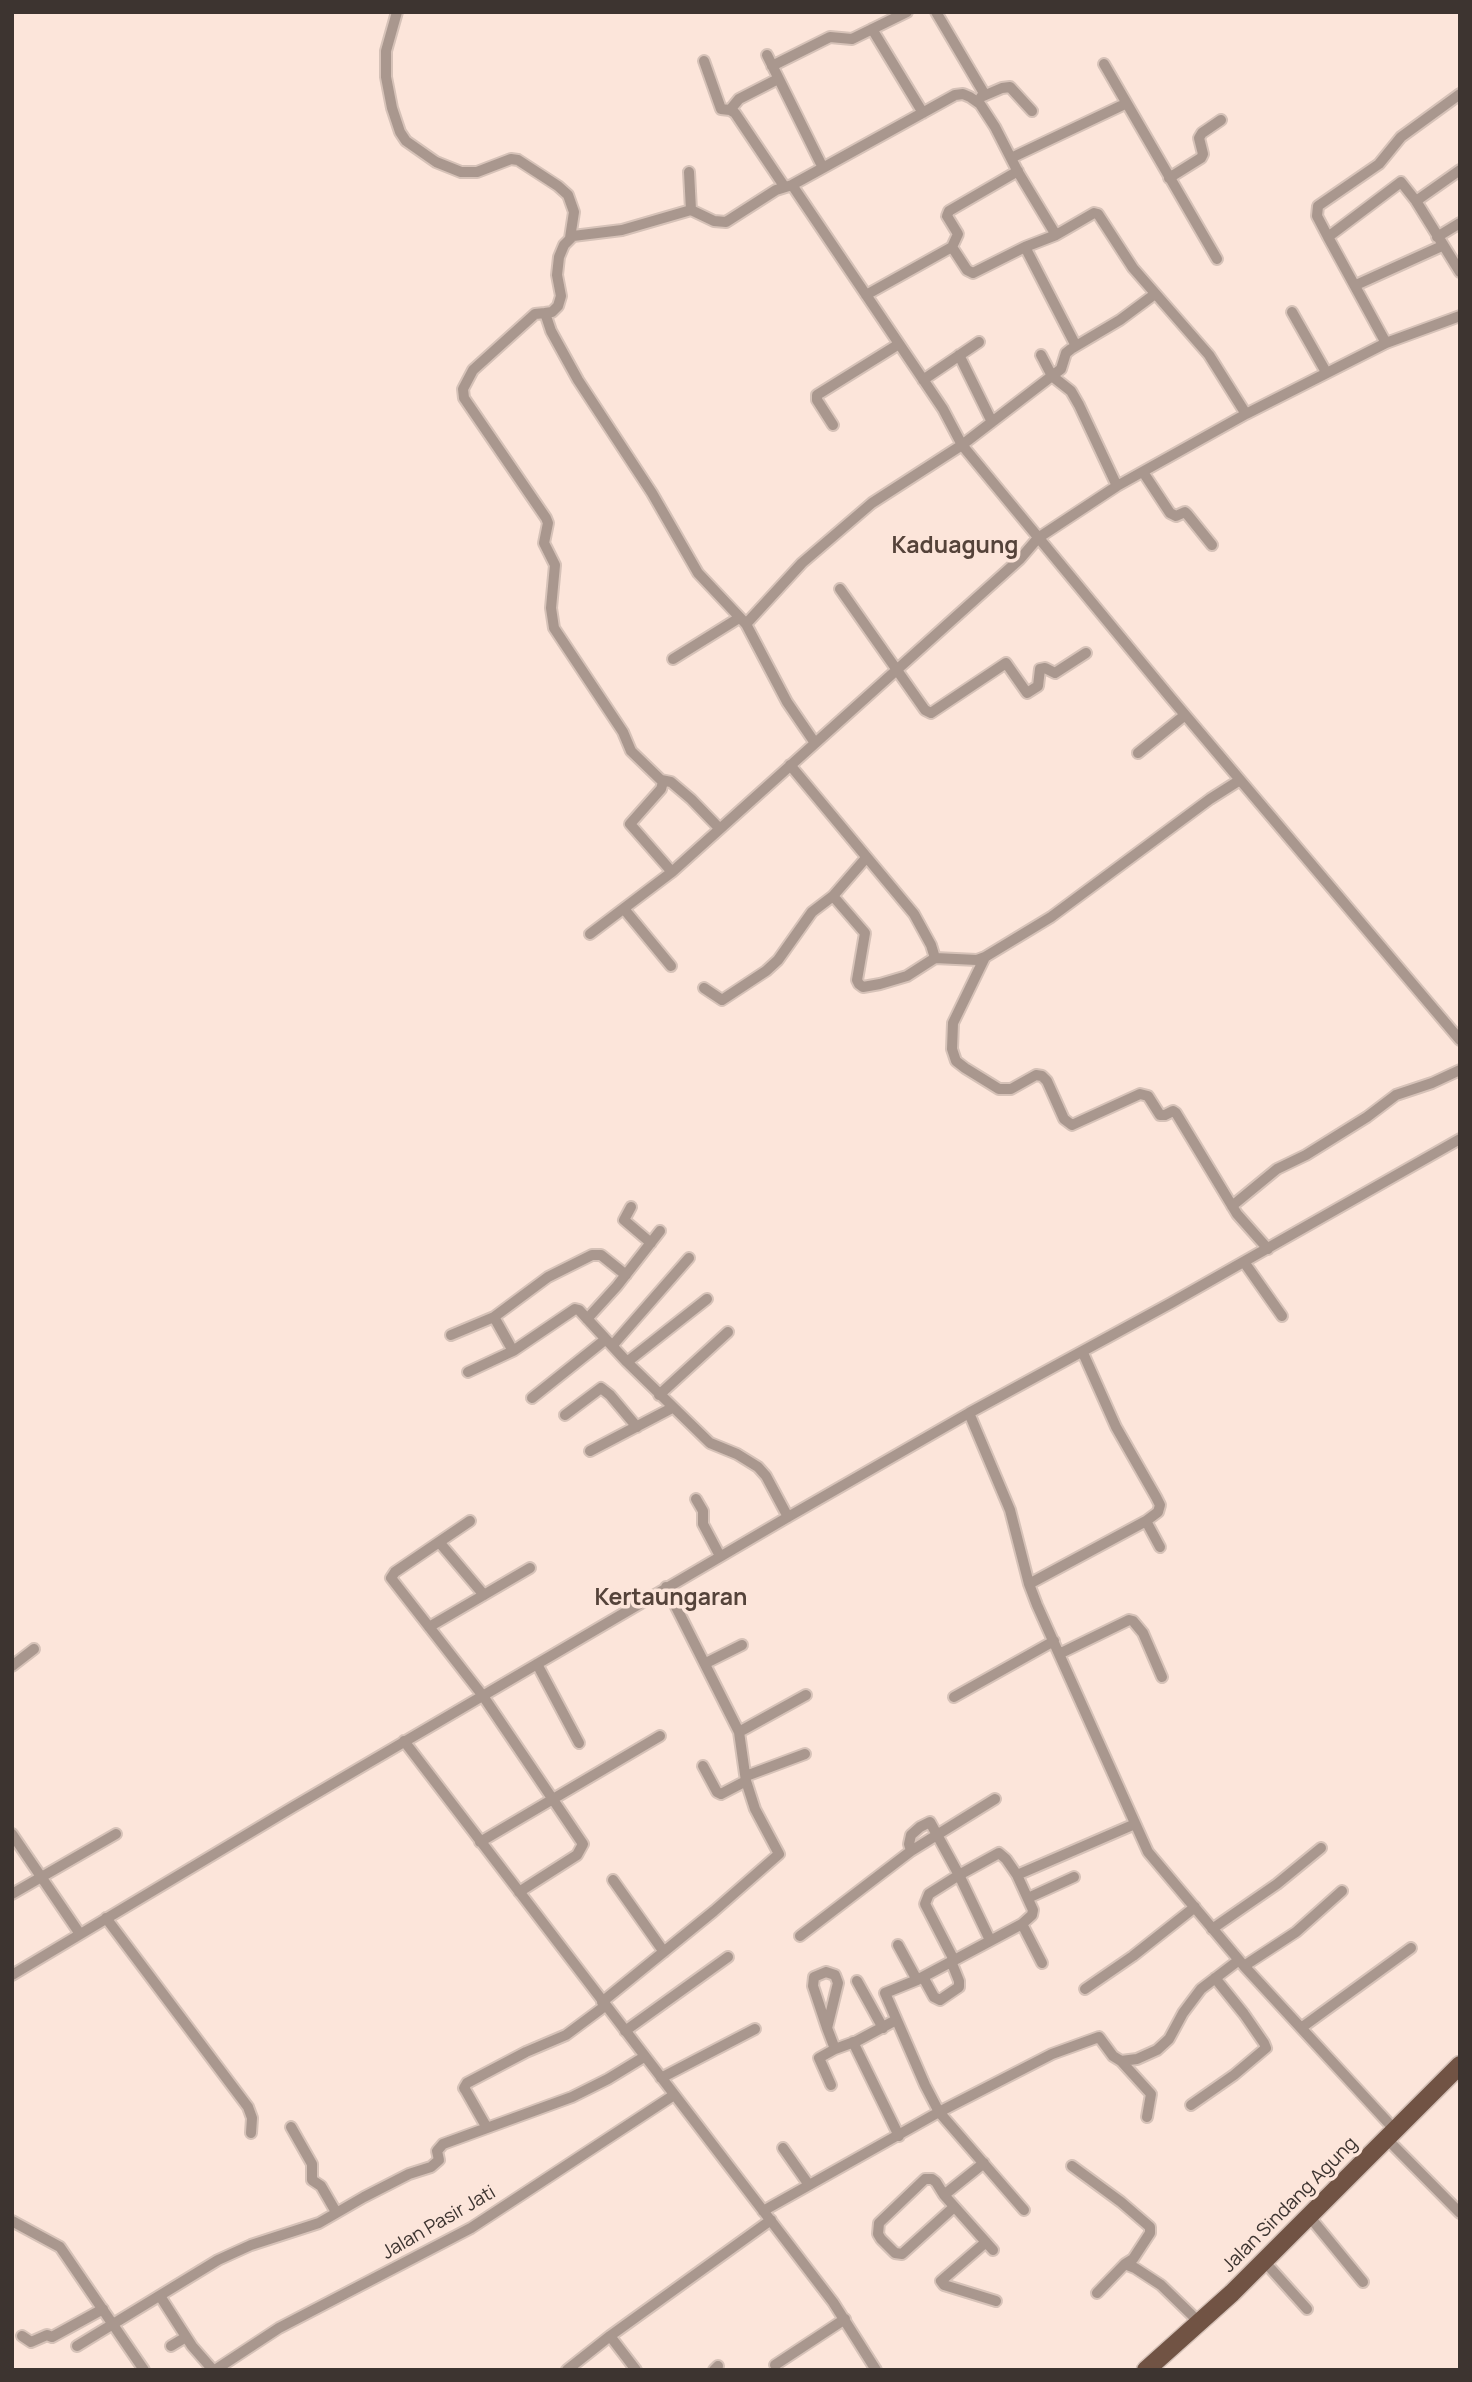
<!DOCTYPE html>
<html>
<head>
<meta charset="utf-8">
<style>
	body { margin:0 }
	#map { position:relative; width:1472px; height:2382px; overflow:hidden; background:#fce5da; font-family:Manrope,sans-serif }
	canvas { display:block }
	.frame { position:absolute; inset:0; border:14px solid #3d3430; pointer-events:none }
</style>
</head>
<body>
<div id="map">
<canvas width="1472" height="2382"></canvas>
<div class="frame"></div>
</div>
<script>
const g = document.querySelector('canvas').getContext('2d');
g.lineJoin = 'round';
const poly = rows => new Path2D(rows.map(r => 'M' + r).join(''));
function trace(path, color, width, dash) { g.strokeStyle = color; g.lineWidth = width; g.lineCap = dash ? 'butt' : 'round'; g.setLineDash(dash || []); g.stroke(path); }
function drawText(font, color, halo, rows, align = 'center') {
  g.font = font + ' Manrope,sans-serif'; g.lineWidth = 7; g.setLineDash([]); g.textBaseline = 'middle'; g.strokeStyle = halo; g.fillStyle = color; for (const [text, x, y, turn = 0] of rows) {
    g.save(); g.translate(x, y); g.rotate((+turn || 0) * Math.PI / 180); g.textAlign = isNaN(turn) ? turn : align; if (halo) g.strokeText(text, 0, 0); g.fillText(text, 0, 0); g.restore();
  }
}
const minor = poly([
	[397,12,386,51,386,77,392,108,400,132,406,141,436,162,461,172,477,172,511,159,518,160,558,186,568,195,574,212,570,238],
	[936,12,985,95],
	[872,29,923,113],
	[767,55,823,168],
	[704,61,721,109,730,110,735,113,784,186],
	[1104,64,1217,259],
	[772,66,830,37,852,39,907,12],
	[981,97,1002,88,1010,87,1032,111],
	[730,110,739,99,778,79],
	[1011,158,1125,104],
	[689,172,691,210],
	[1169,178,1201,158,1203,154,1199,138,1202,133,1221,120],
	[1416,201,1460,170],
	[1328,237,1317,216,1318,206,1379,164,1401,137,1460,94],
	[1437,237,1460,223],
	[952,247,967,270,973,273,1025,247,1056,235],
	[1025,247,1076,346],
	[1356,285,1442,246],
	[866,295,952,247,958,234,947,216,949,211,1018,171],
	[1292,312,1326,372],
	[545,313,552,312,558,306,561,296,557,275,559,257,564,245,573,236,622,230,691,210,714,221,726,222,776,190,792,185],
	[1386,343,1328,237,1401,182,1416,201,1460,272],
	[959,355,992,422],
	[1041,355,1052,376,1071,391,1079,405,1117,486],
	[923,380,979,342],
	[1246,414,1209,355,1133,268,1098,214,1094,213,1056,235,1018,172,995,127,980,104,970,97,963,94,955,95,792,185,943,409,962,445,1170,697,1460,1040],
	[833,425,817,400,817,395,899,344],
	[1143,472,1170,513,1176,516,1185,512,1187,514,1212,545],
	[840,589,925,710,931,713,1006,663,1027,693,1038,686,1040,669,1045,668,1055,673,1086,653],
	[673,659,739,618],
	[815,743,787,702,746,624,802,563,872,503,962,445,1061,369,1066,353,1071,349,1120,320,1155,294],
	[1138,753,1185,715],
	[790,765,914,914,931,945,935,958,977,960,985,957],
	[661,780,671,782,691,799,719,828],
	[1240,780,1210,799,1051,917,985,957,953,1023,952,1049,956,1061,965,1068,999,1089,1011,1089,1036,1075,1042,1076,1047,1081,1064,1119,1072,1125,1140,1094,1148,1096,1160,1115,1165,1115,1173,1111,1176,1113,1237,1214,1268,1249],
	[866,858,833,896,865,933,857,980,859,984,863,987,880,984,907,976,935,958],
	[672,872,630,824,661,789,663,782,631,751,623,732,554,628,551,608,555,565,544,543,548,523,546,518,464,398,463,389,473,370,535,314,545,313,551,331,578,380,652,493,698,573,746,624],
	[624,909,671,966],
	[590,934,672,872,1020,559,1038,538,1117,486,1246,414,1386,343,1460,316],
	[704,988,722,1000,766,971,778,960,812,912,833,896],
	[1232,1206,1277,1169,1306,1155,1367,1117,1396,1095,1432,1083,1460,1070],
	[631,1207,624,1220,651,1243],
	[1244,1262,1282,1316],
	[494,1317,513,1351,575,1309,579,1310,627,1362,710,1443,737,1454,758,1467,766,1476,788,1517],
	[587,1319,617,1286,660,1231],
	[451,1335,494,1317,548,1277,592,1255,601,1255,626,1275],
	[612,1346,689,1258],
	[627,1362,707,1299],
	[468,1372,513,1351],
	[659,1395,728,1332],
	[532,1398,606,1339],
	[969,1413,1010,1510,1029,1584,1037,1605,1148,1852,1244,1966,1394,2129],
	[565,1415,601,1388,610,1395,637,1427],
	[590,1451,672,1408],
	[696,1499,703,1511,703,1524,720,1556],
	[470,1521,395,1572,391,1578,483,1696,583,1844,577,1855,519,1892],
	[1146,1521,1160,1547],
	[439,1542,484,1595],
	[1029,1584,1146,1521,1158,1512,1160,1505,1156,1497,1116,1427,1083,1353],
	[429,1627,530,1568],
	[1059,1654,1129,1620,1133,1621,1143,1633,1162,1677],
	[706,1663,742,1645],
	[537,1664,579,1743],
	[12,1666,34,1649],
	[954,1697,1054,1641],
	[739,1732,806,1695],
	[404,1741,833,2302,876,2370],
	[703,1766,717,1792,721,1794,746,1781],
	[746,1776,805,1754],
	[12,1834,80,1934],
	[480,1842,660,1736],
	[911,1851,995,1799],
	[1017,1875,1033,1910,1032,1915,1022,1924,917,1980,885,1993,925,2085,939,2112,1024,2210],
	[613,1880,664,1952],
	[12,1894,116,1834],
	[1028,1898,1074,1877],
	[106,1918,248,2107,252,2118,251,2133],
	[1022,1924,1042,1963],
	[1212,1929,1277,1884,1321,1848],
	[800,1936,911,1851,909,1844,911,1835,920,1827,930,1822,959,1875,999,1853,1006,1859,1017,1875,1135,1824],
	[898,1945,917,1980],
	[954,1960,925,1904,929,1894,959,1875,990,1940],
	[1244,1966,1296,1932,1342,1891],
	[826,1972,835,1975,838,1983,827,2028,813,1986,814,1977,826,1972],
	[12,1975,293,1807,788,1517,969,1413,1171,1303,1460,1139],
	[923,1977,934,1997,940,2000,959,1987,959,1981,951,1961],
	[857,1981,883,2028],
	[1085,1989,1133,1956,1195,1907],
	[602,2002,714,1911,779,1854,755,1809,746,1781,739,1732,666,1587],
	[827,2028,835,2049,857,2041,896,2020],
	[1301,2028,1411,1948],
	[625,2031,728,1957],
	[853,2042,899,2136],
	[1121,2061,1151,2094,1147,2117],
	[661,2078,755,2029],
	[831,2085,819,2058,835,2049],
	[1191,2105,1234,2075,1266,2048,1264,2043,1244,2014,1215,1978],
	[291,2127,312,2164,312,2180,321,2186,336,2212],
	[487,2128,466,2091,464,2088,467,2083,526,2052,566,2035,605,2006],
	[1386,2138,1460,2213],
	[783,2148,809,2185],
	[984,2163,944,2195,993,2250],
	[1072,2166,1121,2202,1150,2227,1150,2233,1133,2259,1125,2264,1135,2268,1161,2285,1200,2323],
	[944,2195,936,2182,932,2179,925,2179,879,2223,878,2234,881,2239,895,2253,902,2254,954,2207],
	[763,2211,939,2112,1052,2054,1099,2037,1113,2056,1121,2061,1137,2059,1157,2050,1169,2039,1183,2013,1201,1989,1239,1960],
	[1309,2216,1363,2282],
	[12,2221,60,2247,144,2370],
	[986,2242,941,2281,944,2285,996,2301],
	[1264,2261,1307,2309],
	[1097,2293,1125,2264],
	[160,2296,192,2346,213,2370],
	[22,2336,31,2342,47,2335,52,2337,103,2309],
	[77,2346,218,2260,251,2245,319,2223,364,2197,409,2174,431,2167,439,2160,437,2151,443,2144,572,2097,608,2079,644,2057],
	[171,2346,186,2337],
	[775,2365,845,2319],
	[215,2370,279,2328,471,2228,674,2095],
	[567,2370,610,2336],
	[636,2370,610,2336,771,2220],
	[714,2370,718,2366]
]);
const primary = poly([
	[1146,2370,1232,2293,1460,2065]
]);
const streetNames = [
	["Jalan Sindang Agung",1290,2205,-45],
	["Jalan Pasir Jati",439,2223,-30]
];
const quarterNames = [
	["Kaduagung",955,547],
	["Kertaungaran",671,1599]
];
trace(minor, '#d6c2b8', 14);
trace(primary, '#d6c2b8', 21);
trace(minor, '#a9978e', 10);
trace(primary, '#715344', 18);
drawText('19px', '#3d3430', '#fce5da', streetNames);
drawText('bold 23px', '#55433a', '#fce5da', quarterNames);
</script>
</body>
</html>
